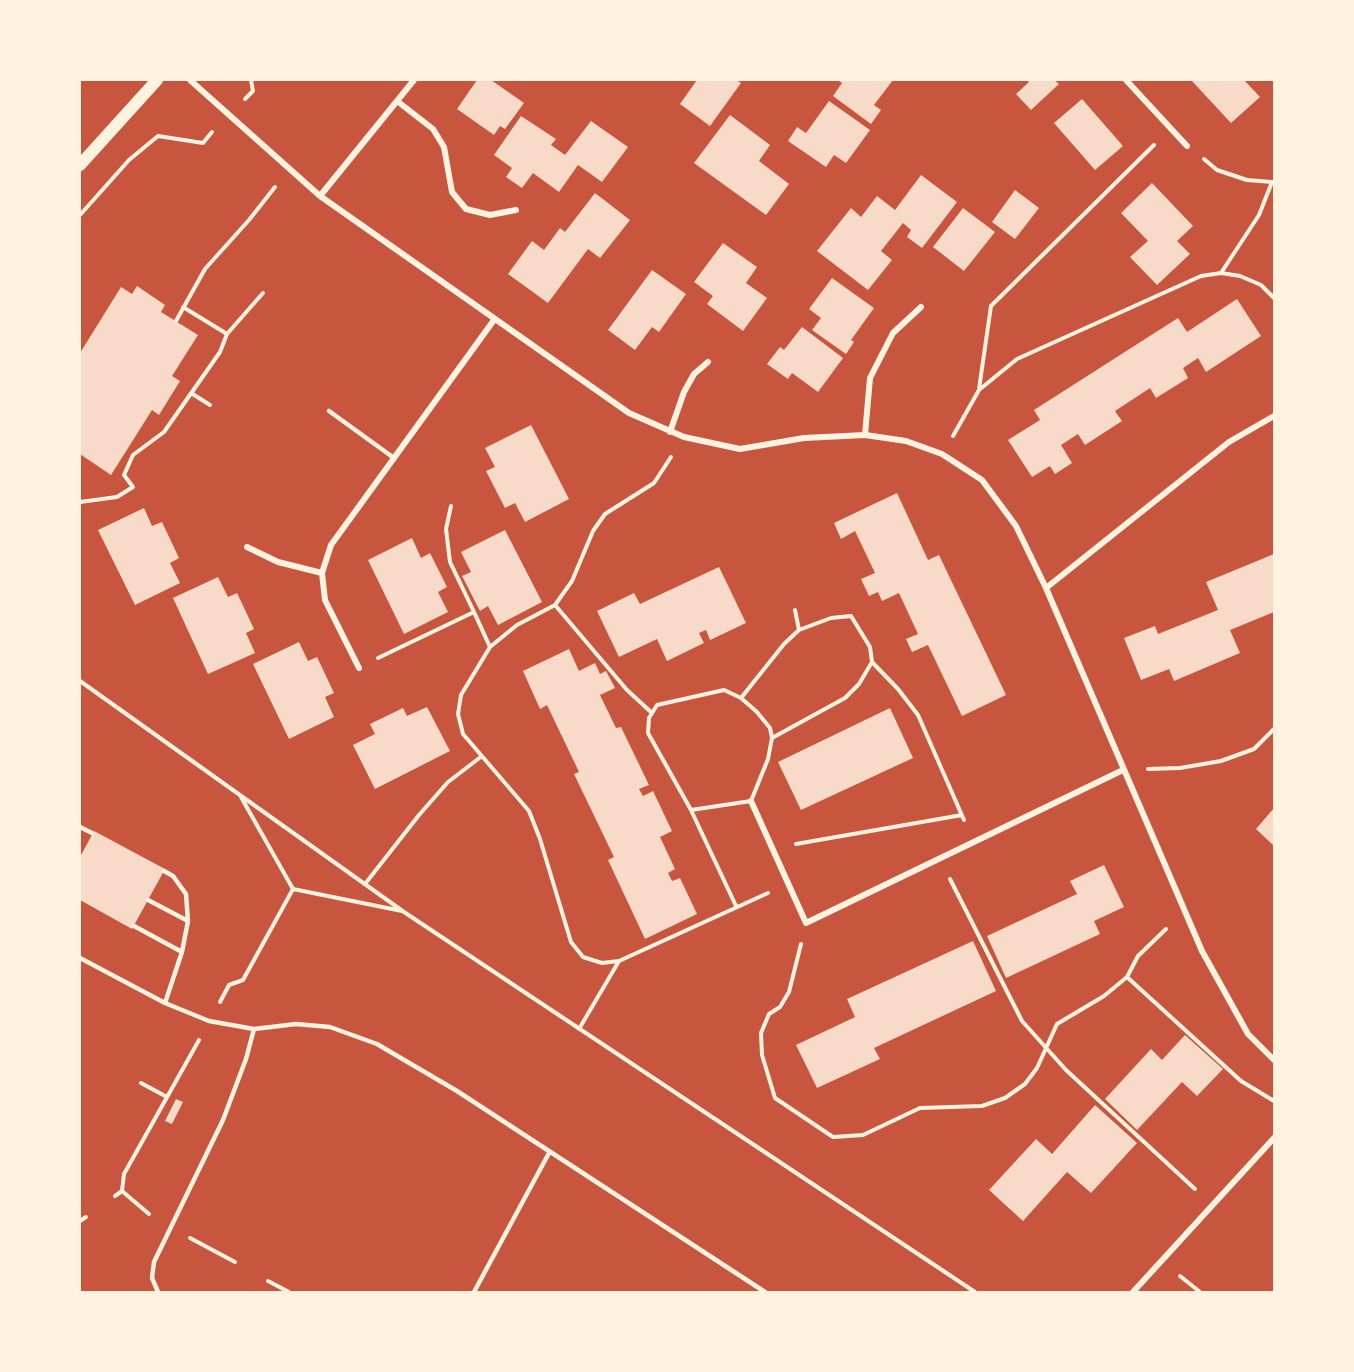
<!DOCTYPE html>
<html>
<head>
<meta charset="utf-8">
<style>
	body { margin:0 }
	#map { position:relative; width:1354px; height:1372px; overflow:hidden; background:#c8553d; font-family:Lora,serif }
	canvas { display:block }
	.frame { position:absolute; inset:0; border:81px solid #fff3e0; pointer-events:none }
</style>
</head>
<body>
<div id="map">
<canvas width="1354" height="1372"></canvas>
<div class="frame"></div>
</div>
<script>
const g = document.querySelector('canvas').getContext('2d');
g.lineJoin = 'round';
function fillPath(path, color) { g.fillStyle = color; g.fill(path, 'evenodd'); }
const poly = rows => new Path2D(rows.map(r => 'M' + r).join(''));
function trace(path, color, width, dash) { g.strokeStyle = color; g.lineWidth = width; g.lineCap = dash ? 'butt' : 'round'; g.setLineDash(dash || []); g.stroke(path); }
const building = poly([
	[477,80,491,80,524,103,505,129,500,126,494,135,457,109],
	[697,80,736,80,741,83,710,126,680,104],
	[838,80,893,80,874,105,881,110,871,124,833,96,842,83],
	[1026,80,1054,80,1059,84,1031,110,1016,94,1029,82],
	[1191,80,1244,80,1260,97,1231,123],
	[1082,99,1123,146,1095,170,1054,123],
	[829,101,870,130,846,163,834,155,826,167,788,141,797,127,806,133],
	[730,115,770,145,759,161,789,184,766,215,694,163],
	[521,116,556,139,551,145,565,155,591,121,628,147,602,182,578,165,559,192,533,173,522,188,506,177,512,168,494,155],
	[921,175,957,202,922,248,907,237,911,230,903,223,881,251,892,260,868,290,817,251,851,208,861,217,877,196,895,210],
	[1152,183,1193,226,1177,241,1190,254,1157,285,1130,257,1148,241,1121,213],
	[1015,190,1039,208,1015,239,992,222],
	[595,193,630,220,600,258,588,249,548,303,508,274,532,241,544,250,560,228,565,232],
	[963,208,995,232,964,271,933,247],
	[723,243,757,267,746,283,767,298,743,331,707,304,713,296,694,282],
	[652,270,686,294,659,332,652,327,635,350,608,330],
	[832,278,874,308,851,340,854,342,846,354,812,330,821,318,809,309],
	[137,286,165,305,161,312,198,335,172,376,180,381,159,415,152,410,111,475,80,454,80,353,121,287,132,294],
	[1237,299,1261,336,1206,372,1198,358,1183,368,1188,378,1156,398,1150,388,1115,411,1122,421,1085,445,1078,434,1061,445,1072,463,1055,474,1050,466,1032,477,1008,440,1040,420,1034,410,1178,318,1187,332],
	[802,327,843,358,818,392,792,373,788,379,767,364,780,347,784,350],
	[531,425,569,499,525,522,515,503,505,508,486,471,495,467,485,448],
	[897,493,928,560,939,555,1006,695,962,716,928,645,912,652,906,639,918,634,899,593,882,601,878,592,869,596,861,579,875,573,855,531,841,539,834,523],
	[144,508,152,526,162,522,179,558,170,563,180,583,135,605,98,530],
	[505,530,542,602,498,625,488,606,480,611,462,576,471,572,461,552],
	[412,538,421,558,430,553,447,587,438,592,448,612,404,634,368,560],
	[1274,554,1274,612,1230,630,1240,653,1174,681,1169,669,1141,680,1124,638,1155,626,1158,634,1218,610,1206,582],
	[719,567,746,623,710,640,706,630,699,633,704,643,667,661,657,639,619,657,597,611,634,593,640,604],
	[218,577,228,597,237,593,254,629,246,633,255,653,208,674,173,598],
	[299,642,308,661,317,657,334,693,325,697,334,717,289,739,253,664],
	[569,649,579,671,595,663,600,674,606,671,615,688,600,695,616,728,621,727,649,785,639,789,643,796,653,791,672,831,660,837,675,869,668,873,672,881,680,878,697,914,645,939,608,860,614,857,574,774,579,772,547,705,540,709,523,671],
	[427,707,450,751,375,789,353,745,375,734,370,724,403,708,407,716],
	[890,708,913,758,801,810,778,762],
	[1274,808,1274,846,1256,829],
	[94,831,165,869,132,929,80,900,80,857],
	[1104,865,1124,907,1094,921,1100,934,1006,978,987,936,1077,894,1070,881],
	[973,941,996,991,874,1048,880,1059,817,1088,796,1045,855,1017,847,999],
	[1185,1035,1223,1069,1197,1096,1182,1082,1137,1130,1105,1099,1151,1049,1162,1060],
	[176,1099,183,1102,172,1124,165,1121],
	[1095,1105,1137,1143,1091,1193,1067,1172,1023,1221,989,1190,1036,1139,1052,1154]
]);
const path = poly([
	[245,99,253,91,251,80],
	[1204,159,1217,170,1247,180,1272,182],
	[80,215,129,160,158,136,203,143,212,132],
	[1221,273,1259,215,1272,182],
	[176,321,205,269,249,220,275,187],
	[227,334,263,293],
	[979,389,991,306,1154,145],
	[191,393,210,405],
	[953,436,979,390,1017,359,1201,276,1221,273,1240,276,1261,285,1274,298],
	[80,502,117,497,133,487,124,475,133,455,164,432,220,352,227,334,183,307],
	[451,506,446,529,450,562,474,612],
	[555,605,517,625,490,647,461,695,458,714,463,734,529,811,540,839,571,942,583,957,602,963,619,961],
	[799,630,831,618,851,616,870,647,872,662,898,689,918,715,964,820],
	[378,658,474,612,490,647],
	[80,681,404,912,975,1292],
	[724,690,741,698,757,712,770,728,772,738,768,759,751,801,691,810,648,733,649,718,657,705,724,690],
	[741,698,784,644,799,630,795,610],
	[652,713,627,690,555,605,572,581,593,531,605,514,654,483,671,457],
	[772,738,845,698,859,684,872,662],
	[1148,769,1180,768,1221,761,1254,749,1274,729],
	[241,797,293,889,402,911],
	[691,810,736,906],
	[796,844,962,815],
	[950,879,1022,1021,1066,1070,1195,1189],
	[365,884,419,815,448,782,482,756],
	[801,944,789,992,780,1007,769,1014,761,1033,762,1055,775,1098,833,1137,863,1135,920,1108,982,1106,1005,1098,1025,1084,1037,1068,1057,1024,1104,996,1127,977,1138,956,1166,929],
	[1127,977,1241,1081,1274,1101],
	[220,1002,229,985,243,980,293,889],
	[579,1029,619,961,768,893],
	[141,1083,167,1097],
	[122,1191,149,1214],
	[115,1196,122,1191,124,1174,199,1040],
	[80,1221,86,1217],
	[190,1238,235,1262],
	[1180,1276,1200,1292],
	[268,1281,289,1292]
]);
const service = poly([
	[329,411,394,458],
	[80,827,92,833],
	[164,871,173,876,186,894,188,921,182,952,165,1003],
	[148,900,188,921],
	[134,926,182,952],
	[80,958,165,1003,209,1021,254,1029,296,1024,330,1027,377,1044,457,1091,765,1292],
	[158,1292,152,1278,154,1262,223,1120,246,1059,254,1029],
	[474,1292,549,1153]
]);
const minor = poly([
	[190,80,320,196,629,413,684,437,740,449,804,438,865,435,906,441,942,454,982,480,1016,526,1046,588,1202,951,1248,1034,1274,1060],
	[1126,80,1187,146],
	[397,101,433,129,444,147,452,192,466,209,490,215,516,210],
	[320,196,414,80],
	[670,432,684,392,694,374,708,362],
	[865,435,870,378,893,333,921,307],
	[247,547,278,562,322,573],
	[1046,588,1229,442,1274,416],
	[359,668,325,600,322,573,331,545,494,320],
	[751,801,806,923,1123,770],
	[1133,1292,1274,1138]
]);
const secondary = poly([
	[80,165,157,80]
]);
fillPath(building, '#f7dbc8');
trace(path, '#fff3e0', 4);
trace(service, '#fff3e0', 4.5);
trace(minor, '#fff3e0', 6);
trace(secondary, '#fff3e0', 12);
</script>
</body>
</html>
